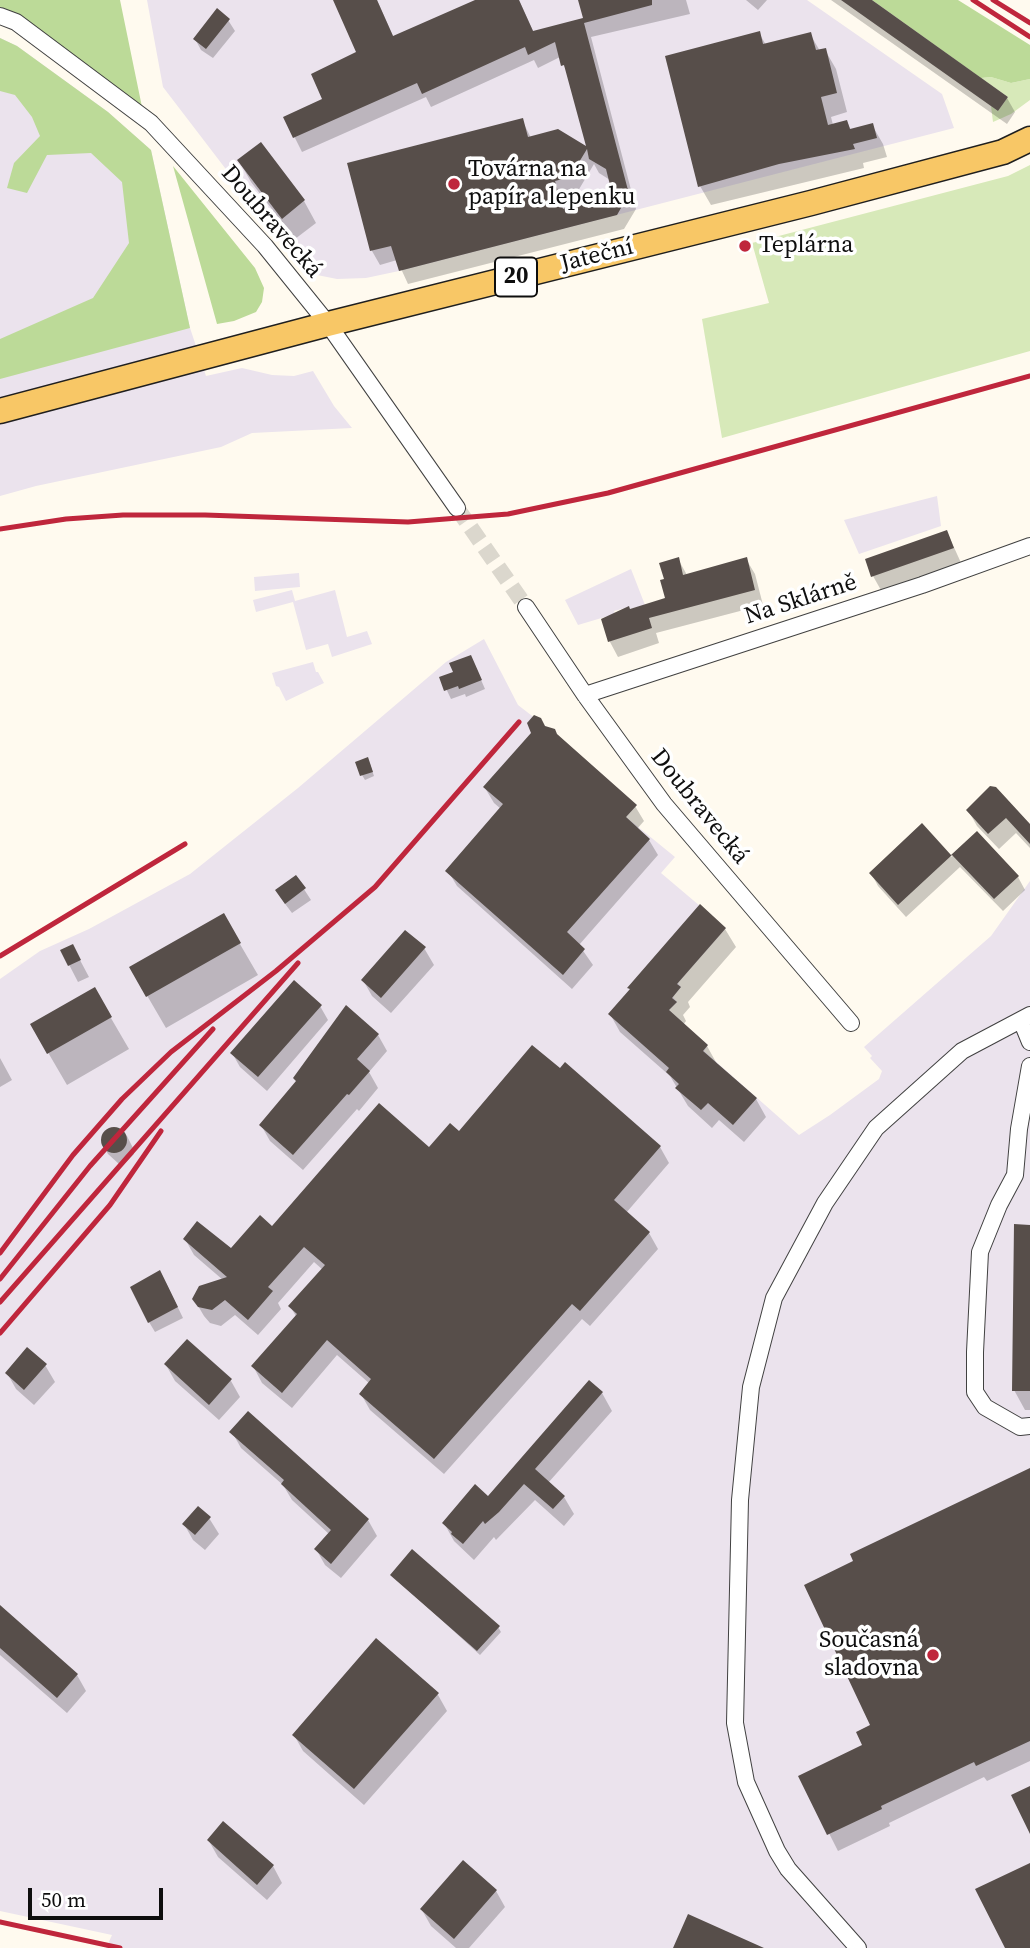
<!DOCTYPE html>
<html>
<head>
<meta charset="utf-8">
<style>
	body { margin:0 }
	#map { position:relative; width:1030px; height:1948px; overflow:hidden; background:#fffaef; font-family:"Source Serif 4",serif }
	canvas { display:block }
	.scale { position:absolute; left:28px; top:1888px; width:135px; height:32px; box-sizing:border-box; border:4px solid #0e0e0e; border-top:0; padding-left:9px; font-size:21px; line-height:24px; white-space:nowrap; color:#0e0e0e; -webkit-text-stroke:5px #fff; paint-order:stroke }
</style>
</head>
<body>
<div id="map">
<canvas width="1030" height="1948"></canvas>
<div class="scale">50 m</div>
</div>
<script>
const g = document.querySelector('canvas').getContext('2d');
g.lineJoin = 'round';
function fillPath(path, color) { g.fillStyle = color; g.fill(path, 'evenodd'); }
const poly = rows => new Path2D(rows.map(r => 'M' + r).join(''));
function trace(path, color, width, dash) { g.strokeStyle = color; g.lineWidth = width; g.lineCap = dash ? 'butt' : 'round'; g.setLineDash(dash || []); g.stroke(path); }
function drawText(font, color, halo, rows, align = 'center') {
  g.font = font + ' "Source Serif 4",serif'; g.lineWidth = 7; g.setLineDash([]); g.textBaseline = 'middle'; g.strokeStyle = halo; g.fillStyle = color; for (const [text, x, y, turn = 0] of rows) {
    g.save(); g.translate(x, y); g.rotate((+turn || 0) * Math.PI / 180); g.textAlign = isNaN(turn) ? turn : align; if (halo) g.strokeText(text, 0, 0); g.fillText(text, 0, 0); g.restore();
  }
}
const industrial = poly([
	[147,0,807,0,942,94,954,128,399,271,366,278,337,279,317,275,300,266,163,87],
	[0,38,17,46,108,112,151,150,190,328,206,376,242,368,272,375,294,376,313,371,334,406,352,428,252,433,221,447,36,486,0,496],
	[937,496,941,526,859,554,844,520],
	[631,569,645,605,630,609,629,607,614,611,615,614,578,625,565,600],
	[299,573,300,587,255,591,254,577],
	[292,590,295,601,335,590,347,637,367,631,372,644,332,657,328,644,306,650,293,602,256,612,253,600],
	[484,639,518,705,562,739,637,805,626,817,675,857,661,873,726,928,678,983,681,987,673,997,677,1002,669,1010,708,1045,704,1051,799,1135,830,1115,879,1079,882,1071,870,1058,872,1056,864,1047,991,936,1030,881,1030,1948,106,1948,112,1935,0,1911,0,979,40,951,89,929,190,874,298,788,446,662],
	[313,662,316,672,318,672,324,683,286,701,279,687,276,686,272,673]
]);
const green = poly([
	[991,77,1011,83,1030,79,1030,100,1011,114,993,122,991,106,998,111,1008,97,981,78],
	[1030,165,1030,351,722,438,702,319,769,303,752,243,1008,176]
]);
const forest = poly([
	[0,0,120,0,142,107,20,15,0,7],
	[872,0,958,0,1030,45,1030,79,1011,83,991,77,981,78],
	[0,38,17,46,108,112,151,150,190,328,0,379,0,339,93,298,129,243,122,182,91,153,47,155,27,193,7,188,14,163,40,136,32,117,15,95,0,91],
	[173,166,255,268,264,288,262,302,256,312,234,321,217,324]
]);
const shadow = poly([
	[335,0,377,0,394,38,479,0,519,0,534,33,584,20,579,0,686,0,690,14,591,37,636,209,624,229,408,284,397,260,380,265,372,251,349,164,522,120,531,138,558,131,588,150,569,76,560,57,538,68,534,60,431,107,426,97,302,152,285,118,324,100,359,53],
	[594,164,599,173,610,180,617,202,588,210,566,210,562,195,578,191],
	[746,0,767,0,758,10],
	[831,0,868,0,1007,98,1015,112,1007,124],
	[228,20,235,31,213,58,201,50,195,39],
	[759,33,766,45,810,34,820,51,825,50,836,69,847,112,831,117,833,125,847,122,851,130,872,125,883,144,887,157,863,163,864,168,711,205,700,186],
	[260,144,304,201,316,223,295,239,251,182,239,161],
	[947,532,962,565,882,592,873,576],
	[678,559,687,575,746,559,755,574,763,605,656,633,659,643,618,657,610,642,603,620,667,599,666,581],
	[471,657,485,689,466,697,465,694,451,699,441,678,455,673],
	[545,728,635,806,644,821,637,829,649,840,658,855,579,945,593,965,572,989,457,886,448,871,501,809,494,803,485,788],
	[370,764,374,776,365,780,362,775],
	[991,788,1030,826,1030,848,1016,833,999,849,977,826,968,810],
	[922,825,951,857,977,834,1018,877,1025,890,1003,911,960,867,906,917,878,886,871,873],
	[296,877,311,900,292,913,283,901],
	[223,915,258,975,166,1028,131,968],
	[725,929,736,947,688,1002,690,1007,683,1015,686,1021,683,1025,707,1046,717,1064,756,1099,766,1117,744,1142,719,1120,712,1128,688,1106,670,1076,620,1032,610,1014,630,990,629,988],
	[73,947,89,977,78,982,62,951],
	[424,948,434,965,391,1013,372,996,363,980],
	[94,989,129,1049,67,1085,32,1025],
	[320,1006,328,1020,267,1091,240,1067,232,1053],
	[378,1035,387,1051,369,1072,378,1088,359,1111,357,1109,303,1170,270,1141,261,1125],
	[0,1058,12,1080,0,1087],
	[565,1064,660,1147,669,1163,626,1213,649,1233,658,1249,590,1326,582,1319,444,1474,370,1410,361,1394,370,1384,337,1355,292,1408,262,1383,253,1366,297,1318,290,1306,323,1270,314,1262,278,1303,281,1309,258,1335,235,1315,221,1326,210,1323,204,1316,194,1299,223,1280,194,1255,185,1239,232,1251,459,1133,560,1070],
	[111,1128,117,1128,127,1136,133,1148,134,1154,125,1163,119,1164,108,1154,102,1143,102,1138],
	[1030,1226,1030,1410,1025,1410,1014,1390],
	[166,1283,183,1318,155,1332,149,1322],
	[187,1341,231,1381,240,1397,219,1420,175,1381,166,1365],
	[45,1365,55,1382,34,1405,16,1389,7,1373],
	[602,1393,612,1411,548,1483,564,1497,574,1514,564,1526,535,1500,496,1540,494,1537,474,1560,454,1541,444,1523,489,1499],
	[232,1432,368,1520,377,1536,341,1578,325,1565,316,1549,329,1534,292,1500,283,1485,241,1448],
	[1030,1470,1030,1761,987,1781,984,1777,889,1823,890,1826,838,1851,800,1776,864,1746,872,1726],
	[209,1518,219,1534,205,1550,193,1540,184,1524],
	[392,1575,498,1627,501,1632,480,1655],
	[0,1607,77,1675,86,1691,67,1713,0,1655],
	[376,1640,438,1695,447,1711,364,1805,303,1751,294,1735],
	[209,1841,273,1866,282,1883,267,1900,218,1857],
	[496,1891,505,1907,469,1948,456,1948,431,1926,422,1910]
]);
const building = poly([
	[333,0,377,0,393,36,475,0,519,0,533,31,583,18,578,0,652,0,652,5,584,23,629,194,617,215,399,271,391,246,370,251,347,163,523,118,528,137,558,129,586,146,564,65,561,66,555,42,528,55,525,47,422,94,417,83,293,138,283,117,322,99,311,74,356,52],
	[587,149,589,159,606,169,614,201,588,208,586,203,563,209,555,181,570,177],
	[841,0,872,0,1008,97,998,111],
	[217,8,230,19,206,49,193,39],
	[760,31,763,44,811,32,816,50,826,48,837,93,821,97,828,125,847,120,850,129,873,123,877,138,853,144,855,149,779,164,698,187,665,56],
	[261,142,305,200,282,219,237,160],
	[947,530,954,548,871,577,865,559],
	[679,557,683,575,747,557,755,590,649,618,652,628,608,642,601,619,629,606,630,609,665,598,660,580,664,579,659,563],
	[471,655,482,680,459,689,458,686,444,691,439,677,453,672,449,663],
	[534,715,541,718,545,726,555,729,557,734,637,805,626,817,650,839,567,932,585,949,563,975,445,871,503,804,483,787,531,733,527,723],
	[368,757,373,772,360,776,355,762],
	[990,786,996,787,1030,824,1030,844,1006,818,988,834,966,810],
	[922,823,951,855,977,831,1019,876,994,899,952,855,898,905,869,873],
	[296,875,306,888,285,904,275,890],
	[700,904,726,928,677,984,681,987,672,998,677,1002,669,1010,708,1045,703,1051,757,1098,733,1125,708,1103,701,1110,675,1088,679,1084,666,1072,669,1068,608,1014,630,989,627,988],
	[224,913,241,943,146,997,129,967],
	[405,930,426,947,381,998,361,980],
	[73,944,81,960,68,966,60,950],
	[294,980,322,1005,258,1077,230,1053],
	[95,987,112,1017,47,1054,30,1024],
	[346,1005,379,1034,357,1059,370,1071,349,1095,347,1094,293,1155,259,1125,296,1081,293,1078],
	[532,1045,560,1068,565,1062,661,1146,614,1200,650,1232,580,1311,572,1304,434,1459,359,1394,371,1379,327,1340,282,1393,251,1366,297,1314,288,1306,325,1265,304,1247,268,1287,273,1291,248,1320,225,1300,212,1310,198,1307,192,1299,199,1286,227,1277,183,1239,197,1221,231,1248,260,1215,272,1226,379,1103,429,1147,450,1123,459,1131],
	'101 1140a13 13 0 1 1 26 0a13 13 0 1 1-26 0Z',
	[1014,1224,1030,1225,1030,1391,1012,1391],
	[160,1270,178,1307,148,1323,130,1287],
	[187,1339,232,1379,209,1405,164,1364],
	[27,1347,47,1364,24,1390,5,1373],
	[589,1380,603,1392,535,1469,565,1496,553,1509,524,1484,499,1512,485,1524,483,1521,463,1544,451,1534,452,1532,442,1523,475,1484,488,1496],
	[248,1411,369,1519,331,1564,314,1549,331,1530,281,1484,284,1480,229,1432],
	[1030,1468,1030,1741,976,1766,974,1762,881,1806,882,1809,827,1835,798,1776,862,1745,856,1732,870,1725,804,1585,853,1561,850,1554],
	[198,1506,211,1517,195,1535,182,1524],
	[412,1549,500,1626,477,1651,390,1575],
	[0,1605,78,1674,57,1698,0,1648],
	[376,1638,439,1693,354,1789,292,1735],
	[1030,1786,1030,1834,1011,1795],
	[223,1821,274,1865,257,1885,207,1840],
	[463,1860,497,1890,454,1939,420,1909],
	[1030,1863,1030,1948,1005,1948,975,1889],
	[688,1914,764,1948,673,1948]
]);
const minorTunnel = poly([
	[457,508,526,607]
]);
const minor = poly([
	[0,16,16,22,151,123,265,246,328,324,457,508],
	[526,607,585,695,664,804,851,1023],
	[585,695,922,585,1030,546],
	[1021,1020,1030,1042],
	[1030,1066,1019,1129,1015,1175,999,1205,980,1252,975,1352,975,1392,985,1407,1020,1427,1030,1426],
	[858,1948,788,1869,777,1851,746,1782,735,1723,740,1500,751,1387,774,1298,825,1203,876,1128,962,1051,1030,1015]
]);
const primary = poly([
	[0,411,328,324,811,203,1003,152,1030,139]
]);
const rail = poly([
	[973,0,1030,37],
	[993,0,1030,23],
	[0,529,66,519,123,515,205,515,408,522,508,514,608,493,1030,376],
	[0,956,185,844],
	[0,1253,73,1155,122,1099,171,1052,276,971,375,887,519,722],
	[0,1279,90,1166,213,1029],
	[0,1302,298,963],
	[0,1333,110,1205,161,1131],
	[0,1922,120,1948]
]);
const markers = [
	[454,184,7,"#bf263c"],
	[745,246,7,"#bf263c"],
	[933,1655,7,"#bf263c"]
];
const shields = [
	[516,277,42]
];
const shieldNames = [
	["20",516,277]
];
const poiNames = [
	["Továrna na",468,170],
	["papír a lepenku",468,198],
	["Teplárna",759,246],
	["Současná",919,1641,"right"],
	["sladovna",919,1669,"right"]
];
const streetNames = [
	["Doubravecká",271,222,49],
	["Jateční",597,256,-14],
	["Na Sklárně",801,600,-18],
	["Doubravecká",699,807,51]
];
fillPath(industrial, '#ebe3ed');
fillPath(green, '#d7e9b9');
fillPath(forest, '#bcda98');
fillPath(shadow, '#0003');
fillPath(building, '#574e4a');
trace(minorTunnel, '#dbd7cd', 16, [16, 8]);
trace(minor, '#414141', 18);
trace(primary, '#1f1f1f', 27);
trace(minor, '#fff', 16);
trace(primary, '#f8c766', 24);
trace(rail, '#bf263c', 5);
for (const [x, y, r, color] of markers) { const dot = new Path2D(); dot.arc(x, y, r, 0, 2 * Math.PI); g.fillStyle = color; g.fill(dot); trace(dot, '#fff', 2.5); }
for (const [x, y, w] of shields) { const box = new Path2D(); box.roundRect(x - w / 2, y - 19.5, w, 39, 5); g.fillStyle = '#fff'; g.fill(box); trace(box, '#0e0e0e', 2); }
drawText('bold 23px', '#0e0e0e', null, shieldNames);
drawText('24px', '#0e0e0e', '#fff', poiNames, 'left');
drawText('24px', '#0e0e0e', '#fff', streetNames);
</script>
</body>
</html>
